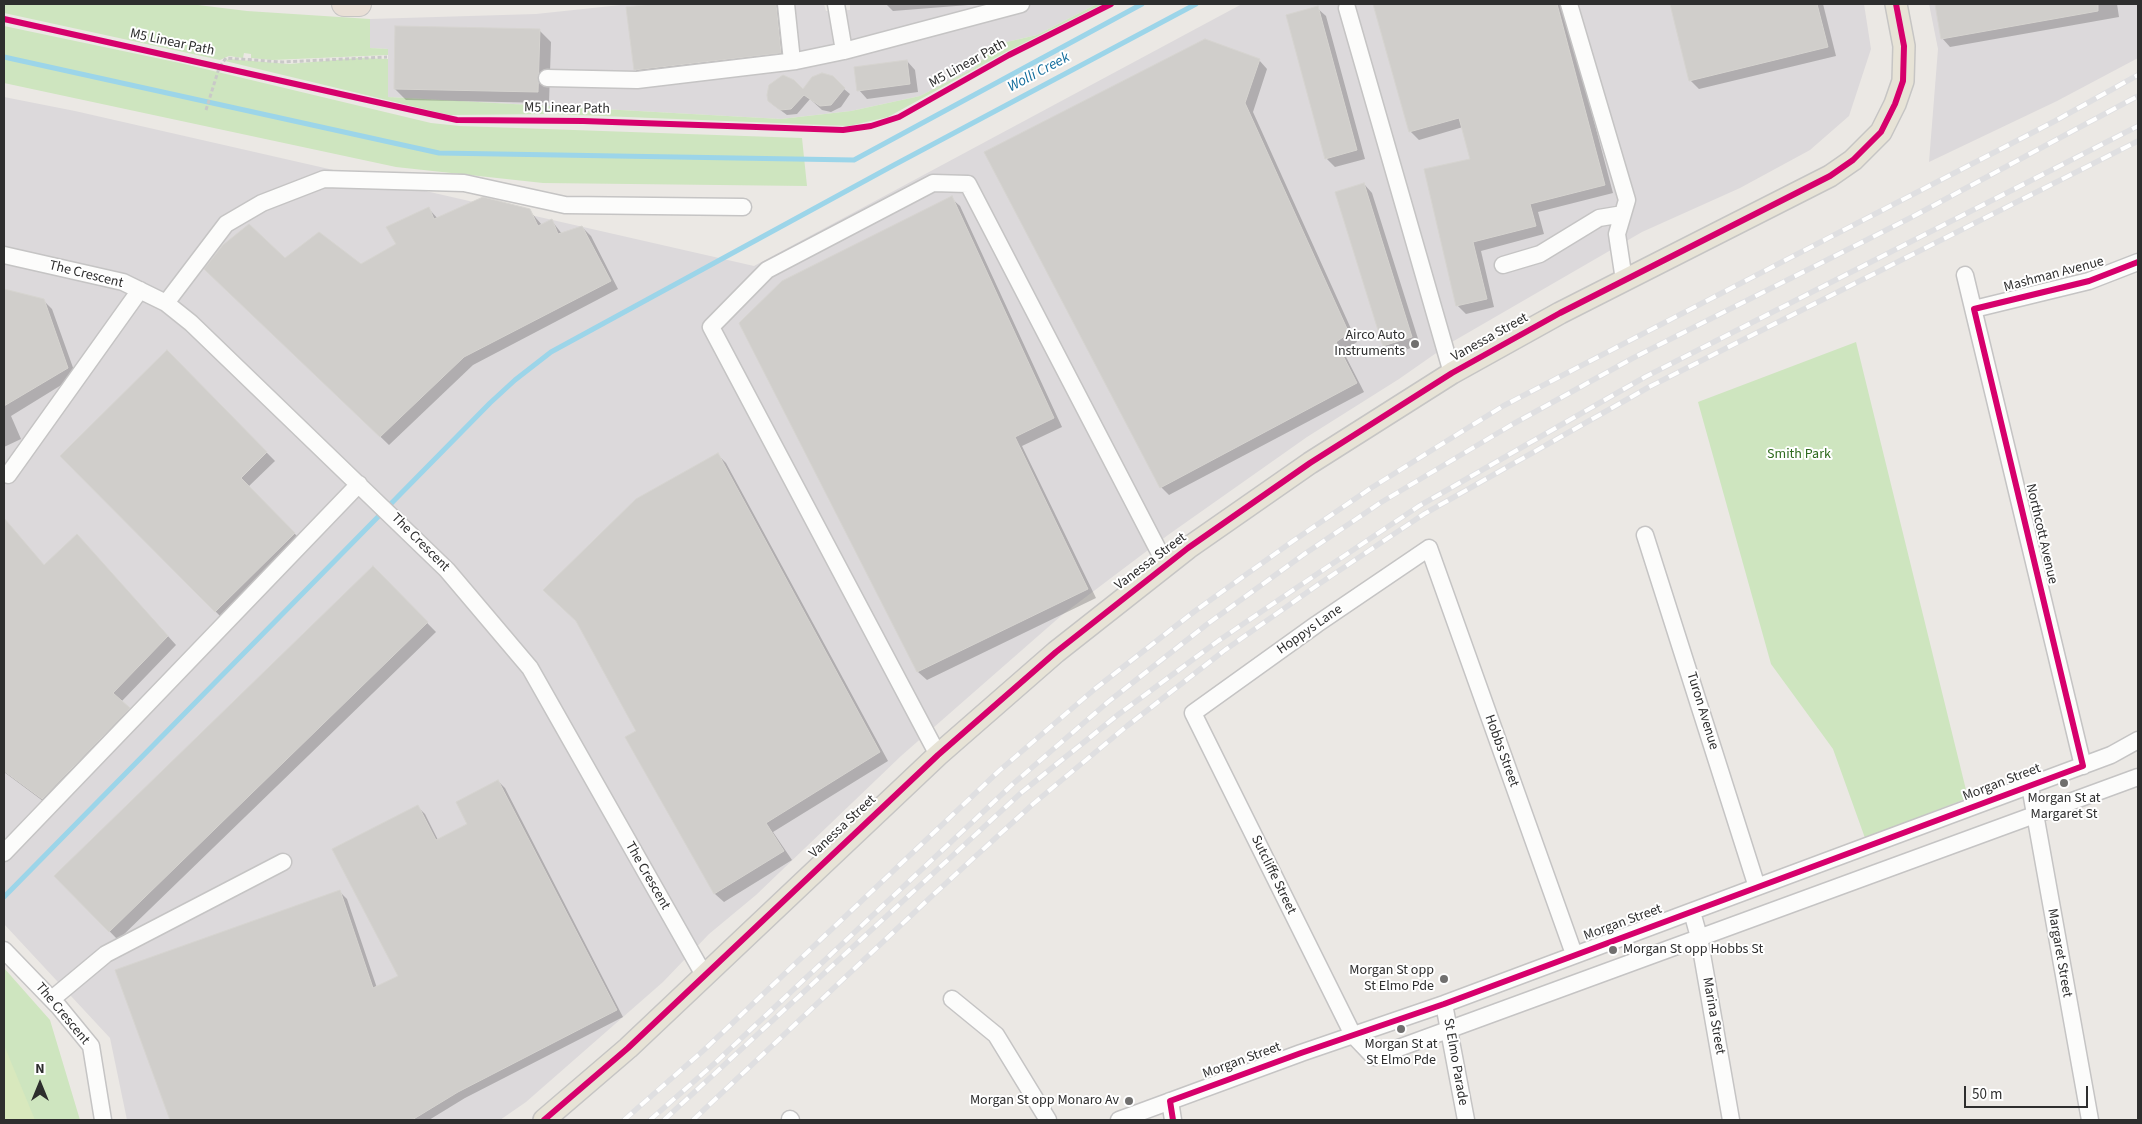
<!DOCTYPE html>
<html>
<head>
<meta charset="utf-8">
<style>
	body { margin:0 }
	#map { position:relative; width:2142px; height:1124px; overflow:hidden; background:#ebe8e4; font-family:"Source Sans 3",sans-serif }
	canvas { display:block }
	.frame { position:absolute; inset:0; border:5px solid #2e2e2e; pointer-events:none }
	.north { position:absolute; left:15px; top:1059px; width:50px; height:50px; -webkit-text-stroke:4px #fff; paint-order:stroke; rotate:0deg; font-size:14px; font-weight:700; line-height:20px; text-align:center; color:#2e2e2e }
	.north::after { content:''; display:block; margin:auto; width:18px; height:22px; background:#2e2e2e; clip-path:polygon(50% 0,100% 100%,50% 72%,0 100%) }
	.scale { position:absolute; left:1964px; top:1086px; width:124px; height:22px; box-sizing:border-box; border:2px solid #2e2e2e; border-top:0; padding-left:6px; font-size:15px; line-height:18px; white-space:nowrap; color:#2e2e2e; -webkit-text-stroke:4px #fff; paint-order:stroke }
</style>
</head>
<body>
<div id="map">
<canvas width="2142" height="1124"></canvas>
<div class="frame"></div>
<div class="north">N</div>
<div class="scale">50 m</div>
</div>
<script>
const g = document.querySelector('canvas').getContext('2d');
g.lineJoin = 'round';
function fillPath(path, color) { g.fillStyle = color; g.fill(path, 'evenodd'); }
const poly = rows => new Path2D(rows.map(r => 'M' + r).join(''));
function trace(path, color, width, dash) { g.strokeStyle = color; g.lineWidth = width; g.lineCap = dash ? 'butt' : 'round'; g.setLineDash(dash || []); g.stroke(path); }
function drawText(font, color, halo, rows, align = 'center') {
  g.font = font + ' "Source Sans 3",sans-serif'; g.lineWidth = 4; g.setLineDash([]); g.textBaseline = 'middle'; g.strokeStyle = halo; g.fillStyle = color; for (const [text, x, y, turn = 0] of rows) {
    g.save(); g.translate(x, y); g.rotate((+turn || 0) * Math.PI / 180); g.textAlign = isNaN(turn) ? turn : align; if (halo) g.strokeText(text, 0, 0); g.fillText(text, 0, 0); g.restore();
  }
}
const industrial = poly([
	[630,4,824,4,826,11,850,10,850,4,1097,4,1037,35,998,44,974,68,920,96,851,111,781,119,388,97,388,49,370,48,370,19,536,14],
	[1242,4,1864,4,1871,49,1849,116,1810,150,1740,188,1642,232,1452,342,1399,379,1307,437,1168,535,1062,615,901,756,756,895,709,934,663,982,526,1102,500,1120,127,1120,110,1038,4,924,4,97,75,111,754,266],
	[1929,4,2138,4,2138,58,2057,101,1929,162,1938,49]
]);
const green = poly([
	[4,4,190,4,247,11,370,19,370,48,388,49,388,55,272,60,251,58,251,54,244,53,243,58,229,56,220,60,4,13],
	[1097,4,1103,4,1008,51,888,117,849,126,553,114,449,115,225,61,229,59,289,64,359,58,388,59,388,97,781,119,851,111,920,96,974,68,998,44,1037,35],
	[4,26,180,63,431,123,460,126,802,138,807,186,543,183,396,167,4,83],
	[1856,342,1968,798,1865,838,1833,749,1771,664,1698,402],
	[4,968,50,1020,80,1120,4,1120]
]);
const pitch = poly([
	[4,1045,35,1120,4,1120]
]);
const shadow = poly([
	[664,4,788,4,792,64,646,81,635,69,628,8],
	[886,4,981,4,893,11],
	[1374,4,1563,4,1613,193,1538,212,1544,234,1481,251,1494,307,1466,314,1457,305,1471,160,1463,127,1419,140,1410,131],
	[1672,4,1823,4,1836,56,1699,89,1690,80],
	[1936,4,2117,4,2119,17,1950,47,1942,38],
	[1317,8,1326,16,1365,159,1335,167,1326,158],
	[539,30,551,42,549,103,406,100,395,89],
	[1259,60,1267,69,1253,112,1357,342,1343,351,1364,392,1169,495,1161,487,986,153],
	[907,61,915,70,918,92,867,99,859,90],
	[844,89,850,94,841,107,831,112,822,110,810,99,797,114,787,115,772,104,768,95],
	[1364,184,1372,193,1420,345,1393,354,1384,345],
	[951,198,960,206,1062,427,1022,446,1096,598,927,680,918,672,740,324],
	[429,209,438,219,529,210,542,225,552,221,562,234,582,227,591,236,618,289,473,365,389,445,206,269,285,259,361,265,397,244],
	[4,291,43,300,52,309,76,376,11,416,21,439,4,447],
	[167,352,275,461,248,487,303,542,224,620,61,456],
	[718,455,726,463,888,761,773,832,792,860,724,902,715,894,626,738,637,732,578,622],
	[4,519,44,566,85,544,176,645,121,702,137,717,51,807,4,772],
	[373,568,436,632,118,940,56,876],
	[498,781,505,788,623,1017,465,1098,429,1120,172,1120,117,971,340,892,347,899,377,988,400,976,418,807,425,814,438,840,469,824]
]);
const stream = poly([
	[4,57,439,153,854,160,1142,4],
	[4,897,490,403,515,380,551,352,894,165,1196,4]
]);
const building = poly([
	[653,4,776,4,781,53,634,70,626,7,653,4],
	[1373,4,1557,4,1605,185,1530,204,1536,226,1473,242,1487,299,1456,306,1424,169,1470,159,1459,118,1409,132,1373,4],
	[1670,4,1817,4,1828,47,1689,81,1670,4],
	[1935,4,2098,4,2098,11,1941,39,1935,4],
	[1318,6,1357,150,1325,159,1286,15,1318,6],
	[395,26,540,29,538,92,394,89,395,26],
	[1205,39,1260,59,1245,103,1349,333,1336,342,1357,383,1160,488,984,152,1205,39],
	[907,60,910,84,857,91,854,67,907,60],
	[822,73,833,76,845,88,831,105,820,106,804,95,791,109,780,110,768,101,767,95,769,85,783,75,794,80,803,89,812,77,822,73],
	[1364,183,1412,337,1383,346,1335,192,1364,183],
	[952,196,1054,418,1015,437,1088,589,917,672,739,323,782,281,952,196],
	[483,197,530,209,538,226,552,219,558,234,582,226,611,281,464,357,380,437,204,269,223,245,249,224,285,258,319,232,361,264,396,244,386,227,429,207,434,219,483,197],
	[4,289,44,299,68,368,4,406,4,289],
	[167,350,267,452,241,478,295,533,215,612,60,456,167,350],
	[718,453,880,752,766,823,784,851,714,894,625,737,636,731,576,621,543,590,636,499,718,453],
	[4,518,44,565,77,534,168,636,113,693,130,708,42,799,4,771,4,518],
	[373,566,428,622,109,932,54,876,373,566],
	[498,780,617,1010,458,1092,412,1120,170,1120,115,970,340,890,373,988,398,976,332,849,418,805,436,840,467,824,456,802,498,780]
]);
const path = poly([
	[206,110,219,68,226,58,282,62,387,57]
]);
const minor = poly([
	[786,4,792,61],
	[836,4,844,51,1021,4],
	[1569,4,1627,200,1617,234,1624,280],
	[1347,8,1452,373],
	[547,78,637,80,796,61,844,51],
	[4,255,123,282,166,303,191,323,447,570,530,668,704,975],
	[1503,265,1540,254,1599,218,1623,214],
	[1965,275,2083,766],
	[166,303,226,224,262,203,324,179,464,183,565,205,743,207],
	[1974,309,2089,281,2138,262],
	[8,475,140,290],
	[1645,535,1757,887],
	[938,755,711,327,767,270,933,183,968,184,1166,565],
	[2030,786,2090,1120],
	[4,853,359,484],
	[1692,912,1699,937,1731,1120],
	[4,950,59,1007,91,1046,103,1120],
	[1574,954,1429,548,1317,624,1193,713,1353,1035,1374,1057,2138,777],
	[52,999,106,954,283,862],
	[952,999,996,1035,1048,1120],
	[1444,1004,1466,1120],
	[1170,1101,1173,1120],
	[790,1119,791,1120],
	[1119,1120,1301,1053,1444,1004,1757,887,2111,755,2138,740]
]);
const major = poly([
	[544,1120,628,1048,938,755,1056,652,1188,548,1310,463,1452,373,1560,313,1830,176,1853,160,1881,132,1895,104,1903,81,1904,46,1896,4]
]);
const highway = poly([
	[344,4,359,4]
]);
const rail = poly([
	[624,1120,704,1050,1000,770,1096,688,1195,611,1293,541,1371,488,1503,406,2055,121,2138,75],
	[650,1120,715,1063,1014,783,1108,702,1206,625,1303,555,1380,503,1513,424,1633,358,1912,217,2138,96],
	[664,1120,1022,792,1119,714,1218,641,1314,576,1419,506,1645,377,2138,126],
	[693,1120,933,895,1033,804,1127,726,1225,650,1319,584,1424,514,1649,387,2138,141]
]);
const cycleway = poly([
	[4,19,457,120,583,121,843,130,871,126,899,117,1009,55,1111,4],
	[544,1120,628,1048,938,755,1056,652,1188,548,1310,463,1452,373,1560,313,1830,176,1853,160,1881,132,1895,104,1903,81,1904,46,1896,4],
	[1173,1120,1170,1101,1301,1053,1444,1004,2083,766,1974,309,2089,281,2138,262]
]);
const markers = [
	[1415,344,5,"#706f6e"],
	[2064,783,5,"#706f6e"],
	[1613,950,5,"#706f6e"],
	[1444,979,5,"#706f6e"],
	[1401,1029,5,"#706f6e"],
	[1129,1101,5,"#706f6e"]
];
const streetNames = [
	["M5 Linear Path",172,43,12],
	["M5 Linear Path",968,64,-29],
	["M5 Linear Path",567,109,1],
	["The Crescent",86,275,14],
	["Mashman Avenue",2054,275,-15],
	["Vanessa Street",1490,338,-29],
	["Northcott Avenue",2041,534,77],
	["The Crescent",420,543,45],
	["Vanessa Street",1151,562,-37],
	["Hoppys Lane",1310,630,-35],
	["Turon Avenue",1702,711,73],
	["Hobbs Street",1501,751,70],
	["Morgan Street",2002,783,-21],
	["Vanessa Street",843,827,-43],
	["Sutcliffe Street",1273,875,64],
	["The Crescent",647,876,60],
	["Morgan Street",1623,923,-20],
	["Margaret Street",2059,953,80],
	["The Crescent",62,1014,50],
	["Marina Street",1713,1016,80],
	["Morgan Street",1242,1061,-20],
	["St Elmo Parade",1455,1062,80]
];
const poiNames = [
	["Airco Auto",1405,336],
	["Instruments",1405,352],
	["Morgan St at",2064,799,"center"],
	["Margaret St",2064,815,"center"],
	["Morgan St opp Hobbs St",1623,950,"left"],
	["Morgan St opp",1434,971],
	["St Elmo Pde",1434,987],
	["Morgan St at",1401,1045,"center"],
	["St Elmo Pde",1401,1061,"center"],
	["Morgan St opp Monaro Av",1119,1101]
];
const parkNames = [
	["Smith Park",1799,455]
];
const waterNames = [
	["Wolli Creek",1039,73,-28]
];
fillPath(industrial, '#dcd9db');
fillPath(green, '#cee5bf');
fillPath(pitch, '#d8e8bd');
fillPath(shadow, '#0003');
trace(stream, '#9cd5e9', 5);
fillPath(building, '#d0cecb');
trace(building, '#d6d4d0', 1);
trace(minor, '#c5c4c4', 19);
trace(major, '#c6c5c4', 24);
trace(highway, '#c6c5c4', 26);
trace(path, '#c9c9c8', 3, [4, 2.5]);
trace(minor, '#fcfcfb', 16);
trace(major, '#e7e3d6', 21);
trace(highway, '#e9dfd6', 24);
trace(rail, '#dfdfe1', 5.5);
trace(rail, '#fff', 4, [11]);
trace(cycleway, '#d6006c', 6);
for (const [x, y, r, color] of markers) { const dot = new Path2D(); dot.arc(x, y, r, 0, 2 * Math.PI); g.fillStyle = color; g.fill(dot); trace(dot, '#fff', 2); }
drawText('14px', '#2e2e2e', '#fff', streetNames);
drawText('14px', '#2e2e2e', '#fff', poiNames, 'right');
drawText('14px', '#2e6a1e', '#fff', parkNames);
drawText('italic 15px', '#136d9c', '#fff', waterNames);
</script>
</body>
</html>
